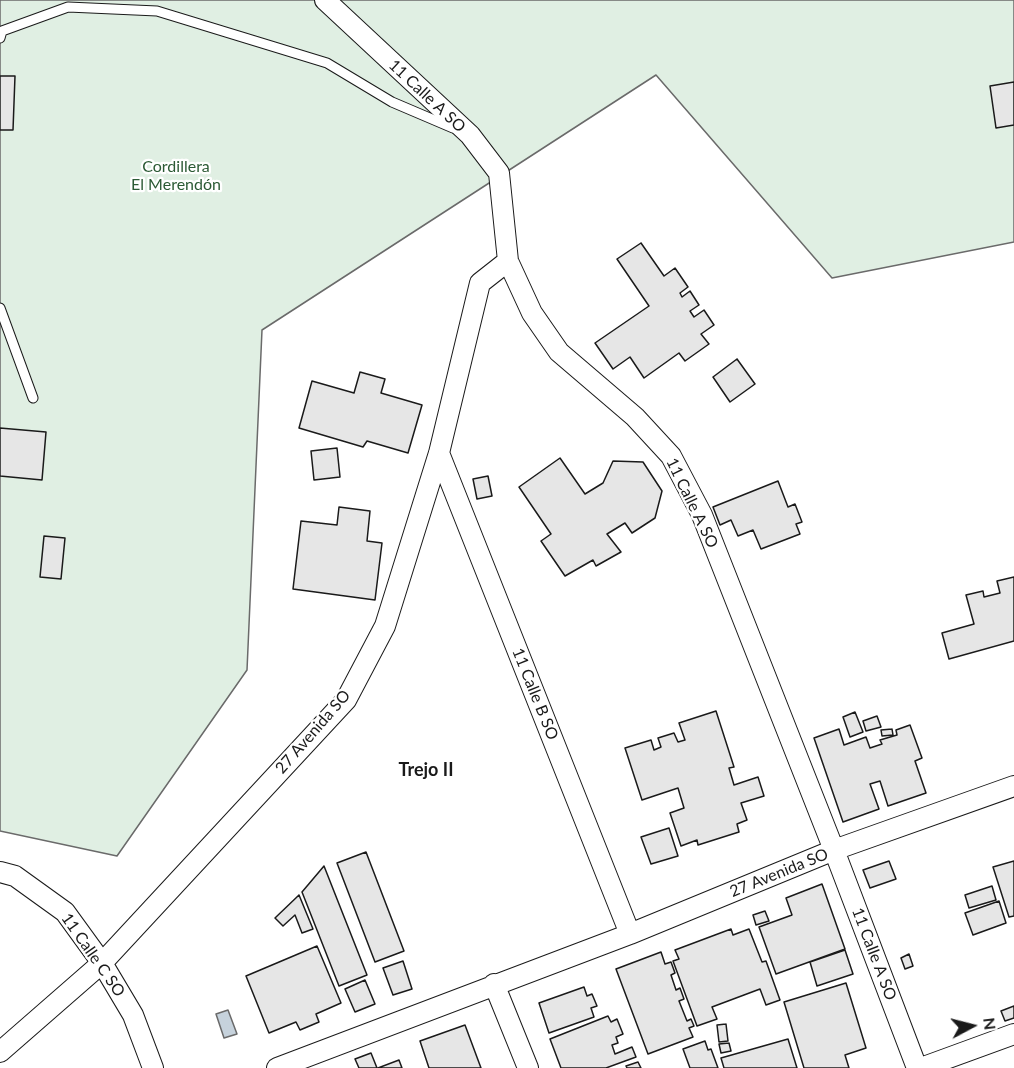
<!DOCTYPE html>
<html>
<head>
<meta charset="utf-8">
<style>
	body { margin:0 }
	#map { position:relative; width:1014px; height:1068px; overflow:hidden; background:#fff; font-family:Lato,sans-serif }
	canvas { display:block }
	.north { position:absolute; left:942px; top:996px; width:60px; height:60px; -webkit-text-stroke:4px #fff; paint-order:stroke; rotate:83deg; font-size:16px; font-weight:700; line-height:24px; text-align:center; color:#1a1a1a }
	.north::after { content:''; display:block; margin:auto; width:21px; height:27px; background:#1a1a1a; clip-path:polygon(50% 0,100% 100%,50% 72%,0 100%) }
</style>
</head>
<body>
<div id="map">
<canvas width="1014" height="1068"></canvas>
<div class="north">N</div>
</div>
<script>
const g = document.querySelector('canvas').getContext('2d');
g.lineJoin = 'round';
function fillPath(path, color) { g.fillStyle = color; g.fill(path, 'evenodd'); }
const poly = rows => new Path2D(rows.map(r => 'M' + r).join(''));
function trace(path, color, width, dash) { g.strokeStyle = color; g.lineWidth = width; g.lineCap = dash ? 'butt' : 'round'; g.setLineDash(dash || []); g.stroke(path); }
function drawText(font, color, halo, rows, align = 'center') {
  g.font = font + ' Lato,sans-serif'; g.lineWidth = 4.5; g.setLineDash([]); g.textBaseline = 'middle'; g.strokeStyle = halo; g.fillStyle = color; for (const [text, x, y, turn = 0] of rows) {
    g.save(); g.translate(x, y); g.rotate((+turn || 0) * Math.PI / 180); g.textAlign = isNaN(turn) ? turn : align; if (halo) g.strokeText(text, 0, 0); g.fillText(text, 0, 0); g.restore();
  }
}
const green = poly([
	[0,0,1014,0,1014,242,832,278,656,75,262,330,247,670,117,856,0,831,0,0]
]);
const water = poly([
	[228,1010,237,1034,224,1038,216,1014,228,1010]
]);
const building = poly([
	[0,76,15,76,13,130,0,130,0,76],
	[1014,82,1014,125,996,128,990,86,1014,82],
	[641,243,664,276,675,268,688,287,680,293,682,297,690,291,699,305,690,311,694,317,704,310,714,325,701,334,709,344,685,361,679,353,644,378,630,357,613,369,595,343,649,306,617,259,641,243],
	[737,359,755,384,730,402,713,377,737,359],
	[360,372,385,379,381,393,422,405,408,453,367,441,363,447,299,428,312,381,354,393,360,372],
	[0,428,46,432,42,480,0,476,0,428],
	[337,448,340,477,314,480,311,451,337,448],
	[560,458,585,494,603,483,613,461,643,462,662,491,655,518,632,533,625,523,607,534,621,552,596,566,593,560,565,576,541,541,551,534,519,487,560,458],
	[488,476,492,496,477,499,473,479,488,476],
	[778,481,788,507,795,504,802,522,796,524,800,534,761,549,753,530,738,536,731,520,720,525,713,507,778,481],
	[339,507,370,511,367,541,382,543,375,600,293,589,301,521,337,525,339,507],
	[44,536,65,538,61,579,40,577,44,536],
	[1014,577,1014,641,949,659,942,633,974,624,966,595,983,591,984,597,1000,593,997,581,1014,577],
	[716,711,734,767,729,768,734,785,758,777,764,796,741,803,747,820,737,824,739,832,698,845,697,840,681,846,670,813,684,808,678,788,642,800,625,748,651,740,654,750,661,747,658,738,674,733,678,742,685,740,679,723,716,711],
	[855,712,863,732,850,737,843,717,855,712],
	[877,716,881,727,866,731,863,721,877,716],
	[910,725,922,758,915,761,926,793,888,806,880,781,870,784,879,809,843,822,814,738,839,729,844,745,866,737,870,748,882,744,880,740,897,735,896,730,910,725],
	[892,729,893,735,882,736,881,730,892,729],
	[669,828,678,856,651,864,641,837,669,828],
	[366,852,404,951,375,962,337,863,366,852],
	[889,861,896,879,870,888,863,870,889,861],
	[1014,861,1014,916,1009,917,993,867,1014,861],
	[324,866,367,975,339,986,302,892,324,866],
	[822,884,845,949,776,974,759,927,792,915,786,898,822,884],
	[992,886,996,900,969,908,965,895,992,886],
	[299,895,313,929,302,933,295,915,283,926,275,918,299,895],
	[999,901,1006,923,973,935,965,913,999,901],
	[765,911,769,921,756,925,753,915,765,911],
	[731,929,733,935,749,929,762,962,766,961,780,1000,766,1005,760,989,712,1007,717,1019,697,1026,673,961,679,959,675,950,731,929],
	[317,946,341,1003,316,1014,319,1022,300,1030,296,1022,269,1033,246,976,317,946],
	[845,950,853,974,817,986,810,962,845,950],
	[661,952,665,964,671,962,675,973,671,975,676,990,680,988,684,999,679,1001,687,1021,691,1019,694,1026,689,1028,693,1037,648,1054,616,969,661,952],
	[909,954,913,966,905,969,901,958,909,954],
	[403,961,412,989,393,995,383,968,403,961],
	[365,980,375,1004,355,1012,345,989,365,980],
	[846,983,866,1048,845,1055,849,1068,804,1068,784,1002,846,983],
	[584,987,587,996,592,994,597,1006,591,1008,594,1017,549,1033,539,1003,584,987],
	[1014,1006,1014,1018,1005,1021,1001,1011,1014,1006],
	[608,1016,611,1022,617,1019,623,1034,616,1037,618,1043,612,1045,615,1054,632,1047,636,1057,606,1068,561,1068,550,1039,608,1016],
	[726,1024,728,1041,719,1042,717,1025,726,1024],
	[465,1025,481,1068,429,1068,420,1041,465,1025],
	[788,1039,797,1068,724,1068,721,1058,788,1039],
	[705,1041,708,1050,711,1049,718,1068,690,1068,683,1049,705,1041],
	[729,1043,731,1051,721,1053,719,1044,729,1043],
	[371,1053,377,1068,359,1068,355,1059,371,1053],
	[399,1060,402,1068,378,1068,399,1060],
	[638,1062,641,1068,627,1068,626,1066,638,1062]
]);
const lane = poly([
	[0,38,2,31,68,7,157,11,327,63,392,102,453,128],
	[0,308,33,398]
]);
const street = poly([
	[325,0,470,135,499,173,508,261,532,313,559,352,635,417,671,456,702,515,834,850,917,1068],
	[439,453,630,934],
	[0,872,15,876,65,912,102,963,133,1015,153,1068],
	[494,984,528,1068],
	[0,1052,102,963,346,700,385,626,439,453,480,283,508,261],
	[277,1068,630,934,834,850,1014,786],
	[921,1068,1014,1034]
]);
const streetNames = [
	["11 Calle A SO",427,96,43],
	["11 Calle A SO",692,503,64],
	["11 Calle B SO",535,694,68],
	["27 Avenida SO",313,732,-49],
	["27 Avenida SO",779,873,-22],
	["11 Calle A SO",874,954,69],
	["11 Calle C SO",93,955,55]
];
const parkNames = [
	["Cordillera",176,167],
	["El Merendón",176,185]
];
const neighbourhoodNames = [
	["Trejo II",426,770]
];
fillPath(green, '#e0efe3');
trace(green, '#6a6a6a', 1.5);
fillPath(water, '#c6d2dc');
trace(water, '#6a6a6a', 1.5);
fillPath(building, '#e6e6e6');
trace(building, '#1a1a1a', 1.5);
trace(lane, '#1a1a1a', 11);
trace(street, '#1a1a1a', 22);
trace(lane, '#fff', 9);
trace(street, '#fff', 20);
drawText('16px', '#1a1a1a', '#fff', streetNames);
drawText('16px', '#2b5a34', '#fff', parkNames);
drawText('bold 18px', '#1a1a1a', '#fff', neighbourhoodNames);
</script>
</body>
</html>
